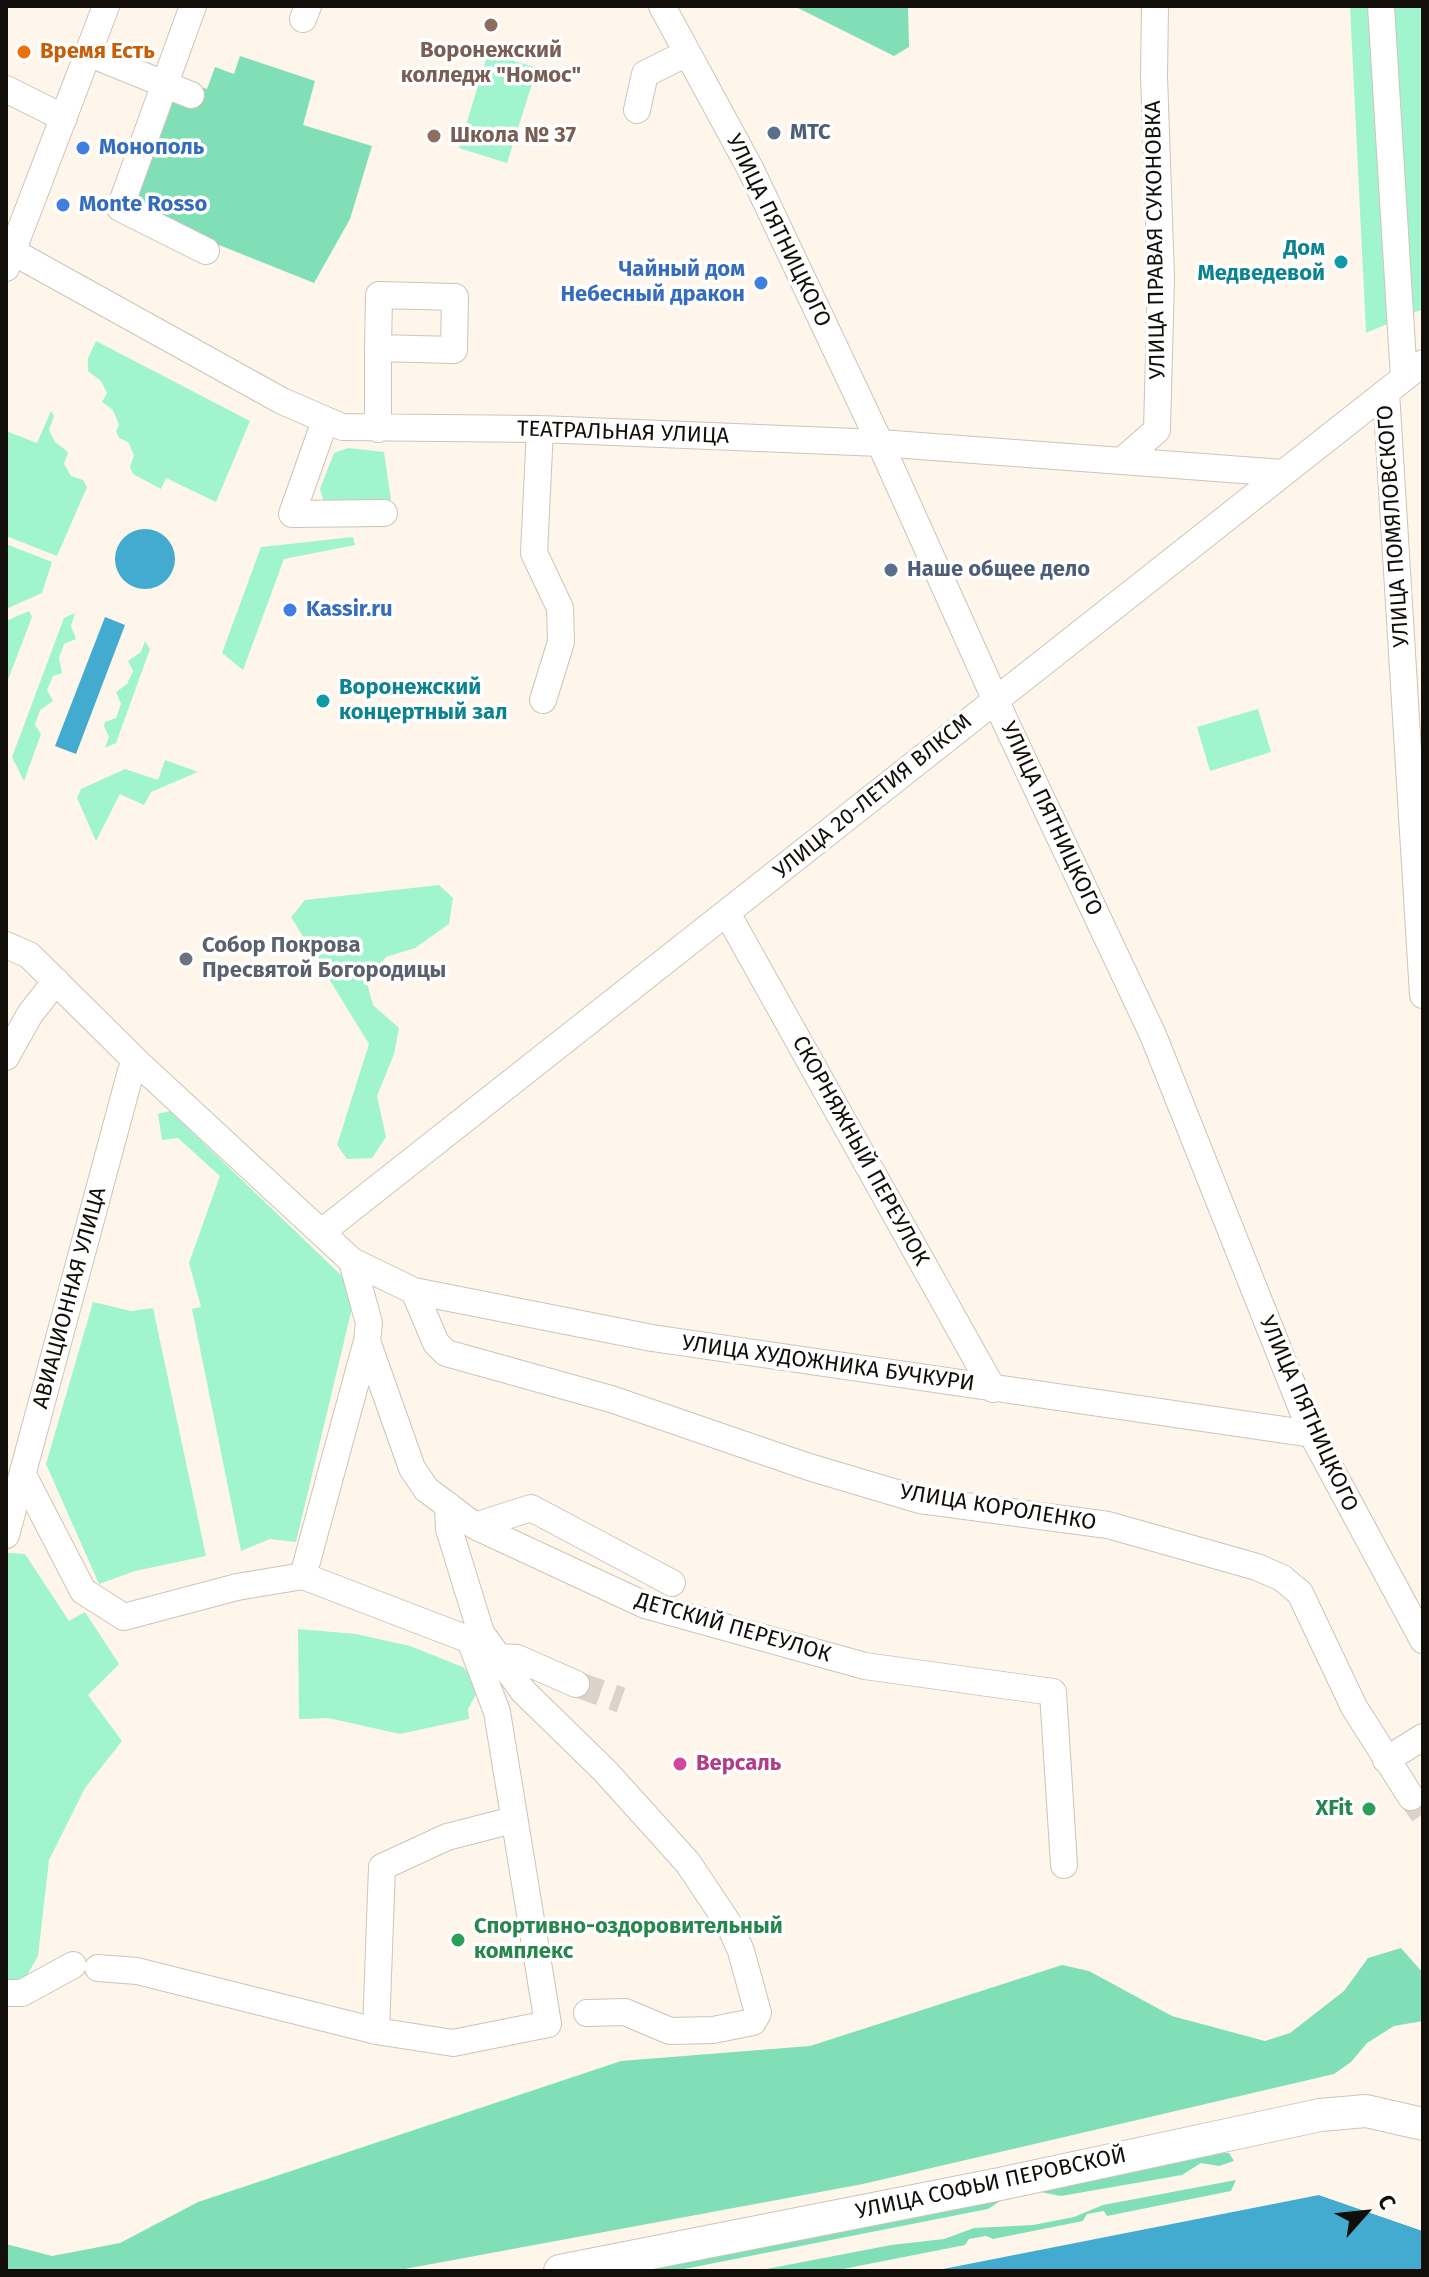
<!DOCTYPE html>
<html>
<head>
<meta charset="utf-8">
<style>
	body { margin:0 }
	#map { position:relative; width:1429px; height:2277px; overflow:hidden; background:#fef6eb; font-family:"Fira Sans",sans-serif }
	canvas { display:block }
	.frame { position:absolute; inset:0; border:8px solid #120e0a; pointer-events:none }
	.north { position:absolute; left:1325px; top:2173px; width:80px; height:80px; -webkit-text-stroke:6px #fff; paint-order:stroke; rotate:63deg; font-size:22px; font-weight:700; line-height:32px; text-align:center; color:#120e0a }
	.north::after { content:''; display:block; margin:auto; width:28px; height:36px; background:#120e0a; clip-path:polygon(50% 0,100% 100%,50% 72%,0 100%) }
</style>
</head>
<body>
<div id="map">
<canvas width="1429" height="2277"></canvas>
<div class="frame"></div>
<div class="north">С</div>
</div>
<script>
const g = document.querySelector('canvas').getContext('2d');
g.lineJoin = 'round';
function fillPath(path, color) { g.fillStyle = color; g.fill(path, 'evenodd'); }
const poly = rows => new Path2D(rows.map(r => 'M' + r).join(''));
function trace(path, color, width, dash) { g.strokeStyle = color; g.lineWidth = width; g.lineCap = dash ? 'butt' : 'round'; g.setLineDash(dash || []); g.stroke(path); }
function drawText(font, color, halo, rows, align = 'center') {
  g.font = font + ' "Fira Sans",sans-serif'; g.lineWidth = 7; g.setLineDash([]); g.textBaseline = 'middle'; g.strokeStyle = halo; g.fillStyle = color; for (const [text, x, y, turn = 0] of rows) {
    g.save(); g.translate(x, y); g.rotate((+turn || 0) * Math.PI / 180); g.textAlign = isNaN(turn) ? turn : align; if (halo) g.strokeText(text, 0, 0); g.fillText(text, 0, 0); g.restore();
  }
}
const green = poly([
	[1350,6,1423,6,1423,309,1366,333],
	[488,53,537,68,507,163,459,148],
	[96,341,250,421,216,502,166,478,161,489,133,474,130,467,134,455,128,442,119,438,116,431,119,425,113,410,102,402,107,393,101,381,88,371,88,358],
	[51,411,54,416,49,430,55,442,68,452,64,464,71,476,83,480,87,487,57,556,6,536,6,431,37,443],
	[348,448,384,452,391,500,325,505,320,489,334,453],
	[353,537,355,545,284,559,243,670,222,653,261,547],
	[6,544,52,562,42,593,6,609],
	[29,611,32,617,6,685,6,621],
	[75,613,71,626,76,639,64,644,59,658,62,673,53,676,47,690,53,701,40,710,35,725,41,734,24,781,12,757,64,618],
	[145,641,150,649,116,743,105,748,109,737,104,726,105,722,116,718,121,704,116,692,127,684,133,671,128,661,141,652],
	[1258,709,1271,752,1210,771,1197,727],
	[165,760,198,772,151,792,144,805,120,794,96,841,77,798,81,789,125,769,158,780],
	[439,885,453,898,449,924,415,948,386,957,366,980,373,1005,399,1028,394,1054,377,1096,386,1137,372,1158,347,1159,337,1145,369,1044,291,917,305,900],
	[170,1111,342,1276,352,1308,296,1542,270,1539,241,1551,192,1309,201,1307,189,1263,220,1176,178,1138,162,1140,158,1114],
	[93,1302,131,1311,153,1308,206,1556,135,1571,99,1584,46,1464],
	[7,1553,25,1554,69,1621,85,1612,119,1664,88,1695,122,1741,85,1788,49,1860,38,1956,26,1977,6,1986],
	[298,1629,356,1634,410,1646,463,1667,473,1678,476,1694,468,1709,469,1719,400,1734,328,1718,299,1719]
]);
const forest = poly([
	[794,6,908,6,909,47,894,56],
	[240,56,315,81,303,125,372,146,350,219,314,283,209,241,128,201,180,80,207,89,215,67,234,74],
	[1401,1948,1423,1973,1423,2021,1394,2026,1367,2043,1351,2062,1334,2074,863,2184,394,2271,6,2271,6,2244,52,2256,120,2243,198,2202,621,2061,810,2046,1062,1965,1089,1971,1172,2016,1265,2041,1290,2033,1344,1991,1368,1958],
	[1200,2153,1229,2153,1234,2161,1219,2166,1201,2163,1182,2175,1061,2196,1025,2189],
	[1236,2180,1231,2191,1107,2216,1104,2211,1087,2214,1083,2221,993,2239,986,2236,969,2239,965,2245,833,2271,756,2271,891,2245,944,2239,974,2228,1033,2225,1074,2217,1103,2205],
	[1013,2193,988,2209,674,2271,625,2271]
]);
const water = poly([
	'115 559a30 30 0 1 1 60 0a30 30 0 1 1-60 0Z',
	[105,617,125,625,76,754,55,746],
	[1319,2195,1423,2231,1423,2271,933,2271]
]);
const pier = poly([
	[1319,2195,1332,2195,1377,2209,1380,2214,1423,2227,1423,2231]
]);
const minorTunnel = poly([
	[576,1684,621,1700],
	[1411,1797,1423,1814]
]);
const minor = poly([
	[193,6,120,208,206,251],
	[662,6,751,170,880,443,1005,721,1153,1035,1312,1434,1423,1640],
	[1381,6,1404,378],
	[303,19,308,6],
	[88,53,191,95],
	[6,89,64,118],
	[637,110,645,74,687,53],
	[6,248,282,401,342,427,540,429,880,443,1283,473],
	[6,268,106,6],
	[1386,392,1423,995],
	[325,421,292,514,384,513],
	[378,429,378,348,379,295,455,297,454,350,378,348],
	[540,429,534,553,560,608,561,642,543,700],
	[1124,459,1157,430,1161,278,1154,76,1155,6],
	[727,913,993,1389],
	[6,945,29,955,137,1062,352,1261,369,1323,367,1341,303,1576],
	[6,1057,30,1014,56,981],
	[323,1231,1423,363],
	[352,1261,414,1291,652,1338,1312,1434],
	[414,1291,436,1343,446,1353,611,1399,809,1467,920,1500,1108,1525,1257,1567,1282,1578,1300,1593,1354,1707,1411,1797],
	[367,1341,412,1468,426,1489,475,1526,645,1605,865,1666,1053,1692,1064,1865],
	[23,1475,83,1591,124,1617,237,1587,303,1576,470,1640,497,1712,548,2024,453,2043,376,2031,137,1971,98,1968],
	[448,1505,449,1529,481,1633,523,1691,605,1771,688,1863,730,1926,741,1951,758,2013,753,2022,713,2030,670,2031,625,2012,587,2013],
	[475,1526,531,1508,672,1583],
	[6,1535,131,1071,137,1062],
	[499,1657,517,1658,576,1684],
	[1386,1760,1423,1737],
	[6,1993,22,1993,73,1965],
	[376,2031,382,1867,447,1837,513,1820]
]);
const major = poly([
	[560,2271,1000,2184,1320,2115,1366,2111,1423,2124]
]);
const markers = [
	[491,25,8,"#8d6e63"],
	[24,52,8,"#e8710a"],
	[774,133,8,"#5c6f8a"],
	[434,136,8,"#8d6e63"],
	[83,148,8,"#3f7fe0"],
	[63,205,8,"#3f7fe0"],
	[1341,262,8,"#0f9aa8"],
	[761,283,8,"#3f7fe0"],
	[891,570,8,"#5c6f8a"],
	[290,610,8,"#3f7fe0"],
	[323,701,8,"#0f9aa8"],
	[186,959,8,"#6b7280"],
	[680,1764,8,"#d1479c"],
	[1369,1809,8,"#2e9e5b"],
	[458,1940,8,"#2e9e5b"]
];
const educationNames = [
	["Воронежский",491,51],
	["колледж \"Номос\"",491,76],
	["Школа № 37",450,136,"left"]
];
const foodNames = [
	["Время Есть",40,52]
];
const serviceNames = [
	["МТС",790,133],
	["Наше общее дело",907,570]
];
const shopNames = [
	["Монополь",99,148],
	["Monte Rosso",79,205],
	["Чайный дом",745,270,"right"],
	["Небесный дракон",745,295,"right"],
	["Kassir.ru",306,610]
];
const streetNames = [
	["УЛИЦА ПЯТНИЦКОГО",778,231,64],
	["УЛИЦА ПРАВАЯ СУКОНОВКА",1156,240,-91],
	["ТЕАТРАЛЬНАЯ УЛИЦА",623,433,2],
	["УЛИЦА ПОМЯЛОВСКОГО",1394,526,-94],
	["УЛИЦА 20-ЛЕТИЯ ВЛКСМ",873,797,-39],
	["УЛИЦА ПЯТНИЦКОГО",1051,819,65],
	["СКОРНЯЖНЫЙ ПЕРЕУЛОК",860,1151,61],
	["АВИАЦИОННАЯ УЛИЦА",70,1298,-75],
	["УЛИЦА ХУДОЖНИКА БУЧКУРИ",828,1364,8],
	["УЛИЦА ПЯТНИЦКОГО",1308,1414,66],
	["УЛИЦА КОРОЛЕНКО",998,1508,9],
	["ДЕТСКИЙ ПЕРЕУЛОК",733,1628,16],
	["УЛИЦА СОФЬИ ПЕРОВСКОЙ",991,2184,-12]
];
const cultureNames = [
	["Дом",1325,249],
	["Медведевой",1325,274],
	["Воронежский",339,688,"left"],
	["концертный зал",339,713,"left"]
];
const worshipNames = [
	["Собор Покрова",202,946],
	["Пресвятой Богородицы",202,971]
];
const hotelNames = [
	["Версаль",696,1764]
];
const leisureNames = [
	["XFit",1353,1809],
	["Спортивно-оздоровительный",474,1927,"left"],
	["комплекс",474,1952,"left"]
];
fillPath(green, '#a0f5cf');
fillPath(forest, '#81dfb7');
fillPath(water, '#43abcf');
fillPath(pier, '#fef6eb');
trace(minorTunnel, '#dbd3c9', 26, [26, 13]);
trace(minor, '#cec4b7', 28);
trace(major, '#cec4b7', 34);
trace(minor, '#fff', 26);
trace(major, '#fff', 32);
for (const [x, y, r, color] of markers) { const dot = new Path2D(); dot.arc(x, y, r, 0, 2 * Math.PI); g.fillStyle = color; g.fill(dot); trace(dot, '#fff', 3); }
drawText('bold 22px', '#785e54', '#fff', educationNames);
drawText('bold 22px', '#c56008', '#fff', foodNames, 'left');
drawText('bold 22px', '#4e5e75', '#fff', serviceNames, 'left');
drawText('bold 22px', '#366cbe', '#fff', shopNames, 'left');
drawText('22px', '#120e0a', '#fff', streetNames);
drawText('bold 22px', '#0d838f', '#fff', cultureNames, 'right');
drawText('bold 22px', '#5b616d', '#fff', worshipNames, 'left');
drawText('bold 22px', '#b23c85', '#fff', hotelNames, 'left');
drawText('bold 22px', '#27864d', '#fff', leisureNames, 'right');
</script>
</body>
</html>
